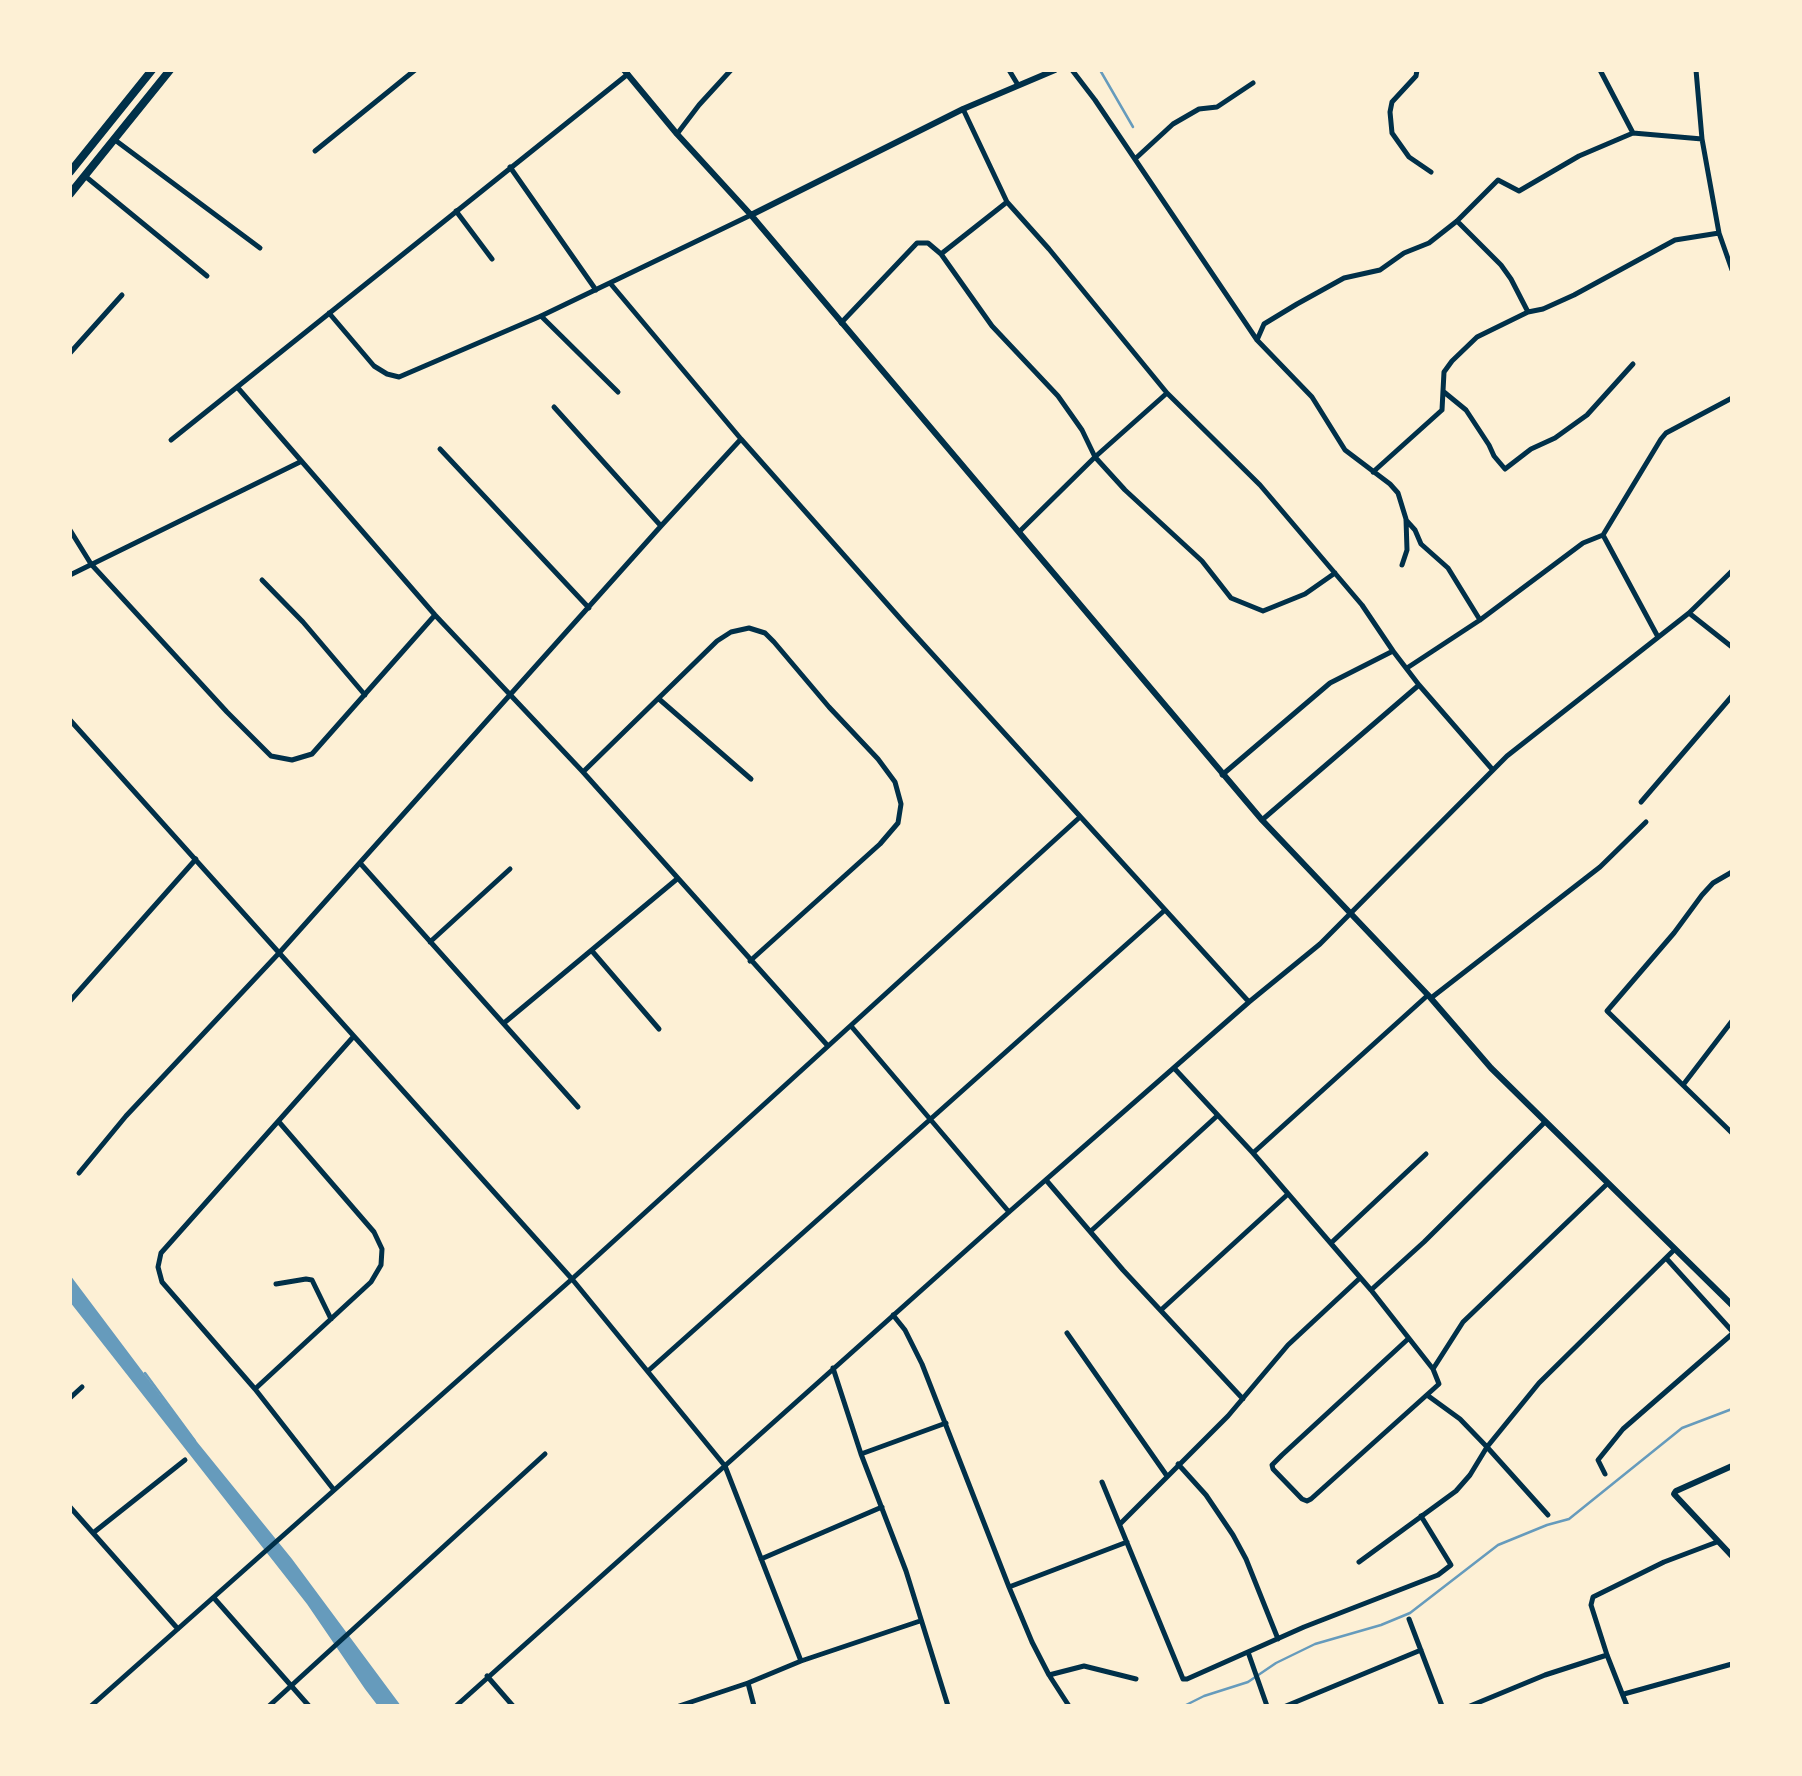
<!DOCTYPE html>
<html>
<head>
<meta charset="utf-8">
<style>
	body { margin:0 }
	#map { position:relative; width:1802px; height:1776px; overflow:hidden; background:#fdf0d5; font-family:"Noto Serif",serif }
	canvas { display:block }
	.frame { position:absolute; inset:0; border:72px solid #fdf0d5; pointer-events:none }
</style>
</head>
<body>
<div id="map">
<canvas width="1802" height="1776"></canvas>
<div class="frame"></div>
</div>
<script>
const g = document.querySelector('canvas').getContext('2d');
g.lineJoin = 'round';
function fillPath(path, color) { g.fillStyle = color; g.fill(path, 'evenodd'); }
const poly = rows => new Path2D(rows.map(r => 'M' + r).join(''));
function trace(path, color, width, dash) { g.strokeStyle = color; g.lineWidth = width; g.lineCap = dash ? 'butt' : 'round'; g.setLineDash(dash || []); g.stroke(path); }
const water = poly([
	[70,1275,176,1416,292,1559,401,1706,378,1706,365,1689,307,1604,70,1302]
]);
const stream = poly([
	[1100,70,1133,127],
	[145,1373,195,1441],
	[1184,1706,1204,1696,1248,1682,1276,1663,1315,1644,1381,1625,1410,1613,1498,1545,1547,1525,1569,1519,1682,1428,1732,1409]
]);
const minor = poly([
	[1009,70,1018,85],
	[1072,70,1095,100,1257,340,1312,397,1345,450,1390,484,1398,493,1406,519,1407,550,1402,565],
	[1417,70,1416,76,1392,102,1390,112,1392,133,1409,157,1431,172],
	[1600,70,1633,133],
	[1696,70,1702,139,1719,233,1732,270],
	[963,109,1007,202,1049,249,1167,393],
	[677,134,699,105,731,70],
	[115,140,260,248],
	[315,151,415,70],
	[1135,159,1173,124,1199,109,1217,107,1253,83],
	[510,167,596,290],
	[85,176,207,276],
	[456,211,492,259],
	[1457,221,1501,265,1511,279,1528,312],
	[941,254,1007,202],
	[610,283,741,439,905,624,1249,1002],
	[329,313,374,366,387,374,399,377,541,316,751,215],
	[541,316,618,392],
	[841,323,917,243,928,243,941,254,992,326,1058,396,1082,430,1095,457,1125,490,1202,561,1231,598,1263,611,1305,594,1335,573],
	[1257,340,1264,324,1297,304,1344,278,1380,270,1404,253,1429,243,1457,221,1498,180,1519,191,1579,156,1633,133,1702,139],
	[70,353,122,295],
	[238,388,435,615,583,772,828,1046],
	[1444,392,1466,410,1489,445,1494,456,1505,469,1531,449,1555,438,1587,415,1633,364],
	[554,407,661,526],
	[171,440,628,74],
	[440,449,589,608],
	[1373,472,1442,410,1444,372,1452,361,1477,337,1528,312,1543,309,1574,295,1675,240,1719,233],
	[1406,520,1415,530,1421,544,1448,568,1480,620],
	[70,530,91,564,227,712,271,756,292,760,312,754,435,615],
	[1019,532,1095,457,1167,393,1260,485,1362,605,1393,651],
	[70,575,300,462],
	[262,580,303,622,365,695],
	[1689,613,1732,571],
	[1658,637,1603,535,1661,439,1666,433,1732,398],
	[1407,668,1480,620,1583,543,1603,535],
	[659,699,751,779],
	[70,720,572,1279,725,1466,801,1661],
	[583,772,717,641,731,632,749,628,765,633,774,642,829,707,878,759,895,782,901,804,898,823,880,844,750,961],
	[1222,775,1330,683,1393,651,1419,685],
	[1641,802,1732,696],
	[1262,820,1419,685,1492,769],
	[360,863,578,1107],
	[1732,872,1713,883,1702,895,1674,933,1607,1011,1732,1133],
	[430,942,510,869],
	[592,951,659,1029],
	[1431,998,1600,867,1646,822],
	[70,1001,196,859],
	[504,1023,677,879],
	[851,1026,1009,1212],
	[1174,1068,1253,1153,1428,995],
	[1683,1085,1732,1021],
	[1253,1153,1371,1290,1424,1242,1545,1122],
	[79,1173,126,1116,280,952,661,526,741,439],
	[1046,1180,1123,1270,1243,1399],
	[1091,1231,1217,1116],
	[1331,1243,1426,1154],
	[1666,1258,1732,1331],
	[276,1284,306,1279,312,1280,331,1319],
	[1371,1290,1433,1369,1463,1322,1607,1184],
	[1161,1310,1288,1194],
	[893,1315,905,1330,922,1364,1009,1587,1032,1642,1049,1675,1069,1706],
	[1067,1333,1167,1476],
	[1408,1339,1282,1455,1272,1465,1273,1469,1302,1499,1307,1501,1311,1499,1439,1384,1433,1369],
	[833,1368,861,1454,906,1571,948,1706],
	[648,1371,1165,910],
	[255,1389,371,1282,381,1265,382,1249,374,1232,279,1122],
	[1427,1395,1460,1419,1487,1447,1548,1515],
	[70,1398,82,1387],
	[861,1454,946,1423],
	[1178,1464,1206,1495,1233,1535,1246,1559,1278,1639],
	[1605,1474,1598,1460,1623,1429,1732,1334],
	[1102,1482,1183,1679,1187,1679,1304,1627,1438,1575,1451,1565,1421,1516],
	[334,1490,255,1389,162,1282,158,1267,161,1253,354,1036],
	[70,1507,178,1629],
	[1120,1524,1228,1416,1288,1345,1360,1278],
	[93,1533,185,1460],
	[761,1559,882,1507],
	[1359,1562,1456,1491,1470,1475,1487,1447,1539,1383,1675,1249],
	[1009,1587,1127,1542],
	[214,1598,309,1706],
	[1409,1619,1442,1706],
	[1248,1652,1267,1706],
	[1049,1675,1084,1666,1136,1679],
	[487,1676,513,1706],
	[748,1683,801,1661,920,1621],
	[1624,1694,1732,1664],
	[91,1706,572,1279,1080,817],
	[269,1706,545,1454],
	[456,1706,1009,1212,1249,1002,1320,944,1507,756,1689,613,1732,647],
	[679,1706,748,1683,754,1706],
	[1286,1706,1421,1650],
	[1470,1706,1545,1675,1607,1655],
	[1627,1706,1607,1655,1591,1605,1593,1597,1664,1562,1717,1542]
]);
const tertiary = poly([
	[624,70,677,134,751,215,1262,820,1428,995,1491,1068,1732,1305],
	[751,215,963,109,1055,70],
	[1732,1466,1676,1491,1674,1494,1732,1556]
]);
const primary = poly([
	[70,172,152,70],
	[70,194,170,70]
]);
fillPath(water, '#669bbc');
trace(stream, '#669bbc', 2.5);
trace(minor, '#003049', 5);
trace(tertiary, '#003049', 6);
trace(primary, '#003049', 8);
</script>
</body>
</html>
